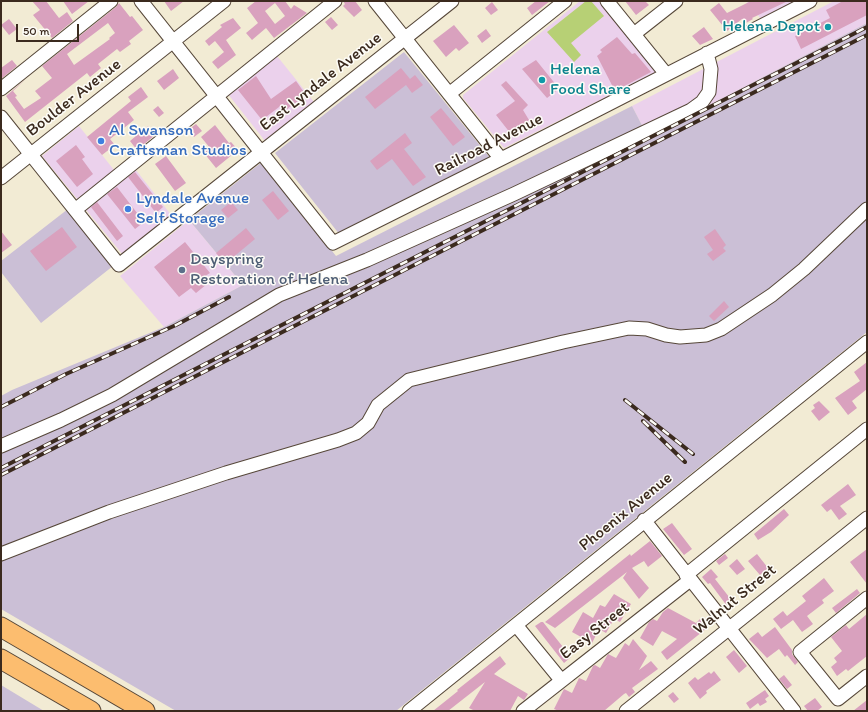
<!DOCTYPE html>
<html>
<head>
<meta charset="utf-8">
<style>
	body { margin:0 }
	#map { position:relative; width:868px; height:712px; overflow:hidden; background:#f2ebd4; font-family:Itim,sans-serif }
	canvas { display:block }
	.frame { position:absolute; inset:0; border:2px solid #3b2a1e; pointer-events:none }
	.scale { position:absolute; left:16px; top:24px; width:63px; height:18px; box-sizing:border-box; border:2px solid #3b2a1e; border-top:0; padding-left:5px; font-size:12px; line-height:14px; white-space:nowrap; color:#3b2a1e; -webkit-text-stroke:3px #fdfcf7; paint-order:stroke }
</style>
</head>
<body>
<div id="map">
<canvas width="868" height="712"></canvas>
<div class="frame"></div>
<div class="scale">50 m</div>
</div>
<script>
const g = document.querySelector('canvas').getContext('2d');
g.lineJoin = 'round';
function fillPath(path, color) { g.fillStyle = color; g.fill(path, 'evenodd'); }
const poly = rows => new Path2D(rows.map(r => 'M' + r).join(''));
function trace(path, color, width, dash) { g.strokeStyle = color; g.lineWidth = width; g.lineCap = dash ? 'butt' : 'round'; g.setLineDash(dash || []); g.stroke(path); }
function drawText(font, color, halo, rows, align = 'center') {
  g.font = font + ' Itim,sans-serif'; g.lineWidth = 3; g.setLineDash([]); g.textBaseline = 'middle'; g.strokeStyle = halo; g.fillStyle = color; for (const [text, x, y, turn = 0] of rows) {
    g.save(); g.translate(x, y); g.rotate((+turn || 0) * Math.PI / 180); g.textAlign = isNaN(turn) ? turn : align; if (halo) g.strokeText(text, 0, 0); g.fillText(text, 0, 0); g.restore();
  }
}
const built = poly([
	[580,1,599,1,656,72,504,148,463,98,463,95],
	[746,1,798,1,761,19],
	[834,1,867,1,867,23,648,137,632,106],
	[273,51,314,102,265,141,224,89],
	[79,126,118,175,132,165,172,216,123,255,42,156],
	[189,220,243,285,164,327,120,276]
]);
const industrial = poly([
	[867,23,867,332,396,711,176,711,1,609,1,396,12,390,164,327,243,285,189,220,262,162,336,256,632,106,648,137],
	[404,52,491,159,340,235,275,153],
	[68,209,113,266,41,323,1,272,1,261],
	[1,685,44,711,1,711]
]);
const green = poly([
	[586,1,591,1,604,16,571,43,581,55,574,62,547,32]
]);
const building = poly([
	[32,1,46,1,59,18,67,12,73,21,52,38,33,15,40,10],
	[63,1,89,1,72,14],
	[164,1,184,1,171,11],
	[256,1,285,1,291,9,294,5,307,13,274,38,266,28,252,40,246,33,258,23,247,8],
	[275,3,285,16,275,24,265,11],
	[343,1,355,1,362,10,354,17,343,6,345,4],
	[536,1,550,1,532,15,527,8],
	[625,1,645,1,649,5,636,15],
	[751,1,788,1,752,18,753,19,746,23,742,19,727,31,710,10,719,3,727,13],
	[843,1,867,1,867,15,801,49,795,36,830,18,826,10],
	[492,2,498,10,491,15,485,8],
	[119,3,130,17,132,16,143,30,129,41,131,44,120,52,117,49,98,64,101,68,90,77,87,73,25,122,6,96,26,79,13,91,17,96,15,97,24,109,41,98,35,91,52,78,42,66,116,7],
	[108,23,115,33,109,38,110,39,74,65,67,54],
	[331,17,338,25,332,30,325,22],
	[233,18,241,28,226,40,236,55,218,69,212,62,224,52,215,41,209,46,205,41,222,27,220,25],
	[9,19,17,29,9,35,1,25],
	[454,25,469,43,459,51,456,48,446,57,433,41],
	[704,27,713,39,700,45,692,36],
	[486,29,491,36,482,43,477,36],
	[617,37,632,54,635,53,651,72,615,91,597,56,602,52,600,50],
	[12,60,17,66,1,79,1,68],
	[536,60,557,86,554,88,556,91,547,98,522,69],
	[401,68,410,79,415,75,423,85,412,93,406,85,375,109,365,97],
	[173,69,179,78,164,90,157,81],
	[256,76,271,99,296,81,306,95,287,109,283,104,262,120,238,90],
	[506,81,528,105,523,110,529,120,511,134,496,115,515,101,501,85],
	[141,87,148,97,128,112,134,120,110,139,115,145,102,155,87,137,131,101,128,97],
	[158,106,164,113,159,117,153,110],
	[441,108,465,137,453,146,430,117],
	[196,124,202,131,194,137,188,130],
	[215,125,229,143,231,142,238,150,216,168,204,153,210,148,201,137],
	[148,126,155,135,137,150,130,141],
	[405,133,412,143,404,149,426,177,413,186,392,159,377,170,370,161],
	[76,145,85,157,82,159,93,174,77,187,56,161],
	[166,156,186,183,175,191,155,164],
	[135,172,163,207,156,213,128,177],
	[117,187,144,222,135,229,107,194],
	[273,191,289,211,278,220,262,200],
	[97,202,123,236,117,241,91,207],
	[231,202,238,210,228,218,221,210],
	[62,227,77,247,46,271,30,251],
	[246,228,255,239,225,264,216,253],
	[715,229,726,245,723,248,726,251,713,261,707,254,713,250,704,237],
	[1,231,12,245,1,253],
	[185,242,210,273,202,278,207,284,196,293,191,288,179,297,154,267],
	[724,301,729,307,714,321,709,316],
	[867,362,867,389,852,401,857,408,848,415,835,398,860,381,854,372],
	[819,401,830,412,819,421,811,411,815,408,813,405],
	[848,484,856,495,840,506,847,514,839,520,831,509,827,512,821,505],
	[784,509,789,515,771,532,758,540,754,534],
	[672,523,692,549,684,555,663,529],
	[650,541,662,556,648,567,644,561,632,568,649,588,639,599,623,578,627,572,555,628,545,622,630,554,631,556],
	[867,549,867,584,850,562],
	[725,554,728,558,719,565,716,561],
	[757,554,768,568,760,575,748,561],
	[737,559,745,569,737,575,729,566],
	[711,569,718,577,715,579,733,602,727,606,710,583,708,584,702,577],
	[824,578,834,591,822,600,824,603,807,616,813,624,802,632,793,620,781,629,773,619,783,611,787,616,806,601,802,596],
	[857,589,860,593,836,613,832,608],
	[614,594,631,604,620,622,614,619,606,633,599,629,592,643,572,632,583,612,593,618,600,605,605,607],
	[668,608,696,623,700,619,707,628,667,660,661,652,677,639,662,631,653,646,640,638,649,622,653,619,657,621,663,612],
	[867,614,867,656,848,671,846,669,837,676,831,667,837,662,834,658,842,651,831,637,846,625,849,629],
	[541,622,543,622,571,657,564,663,535,626],
	[775,627,792,650,792,654,798,662,795,665,787,655,785,657,779,649,767,658,749,639,758,632,762,637],
	[633,639,647,656,639,670,651,661,658,669,632,688,635,692,629,697,626,693,624,694,604,711,559,711,554,709,564,689,572,693,579,678,586,681,593,666,595,665,600,668,608,654,616,658,625,643,629,646],
	[734,650,747,666,739,673,726,657],
	[500,656,506,664,494,674,528,694,524,700,518,696,510,711,475,711,469,708,485,682,448,711,433,711,458,691,457,690],
	[714,671,721,680,706,691,707,693,700,699,688,683,695,677,698,680,709,672,711,674],
	[784,675,792,685,787,689,779,679],
	[765,690,769,696,765,699,767,702,760,706,758,703,750,709,746,703],
	[673,692,679,699,674,703,668,696],
	[815,698,822,707,817,711,808,711,804,706],
	[867,700,867,711,853,711]
]);
const minor = poly([
	[141,1,333,243,511,154,810,1],
	[375,1,501,159],
	[607,1,666,74],
	[634,34,676,1],
	[1,89,111,1],
	[449,94,565,1],
	[1,117,119,265,452,1],
	[1,178,224,1],
	[75,210,335,1],
	[1,446,61,420,112,395,279,295,367,260,514,194,691,110,702,102,709,92,711,69,707,53],
	[644,520,794,711],
	[1,554,109,512,226,473,338,440,356,433,368,423,378,405,409,380,563,342,629,328,647,329,666,335,680,337,706,335,721,329,772,295,804,269,867,209],
	[686,575,867,429],
	[867,598,800,652,838,699,867,676],
	[516,625,561,680],
	[409,711,867,342],
	[523,711,690,580],
	[626,711,867,518]
]);
const highway = poly([
	[1,627,145,711],
	[1,659,91,711]
]);
const rail = poly([
	[625,400,693,454],
	[1,407,66,374,176,325,229,297],
	[643,421,685,462],
	[1,468,867,27],
	[1,475,867,35]
]);
const markers = [
	[828,27,4,"#0f9aa8"],
	[542,80,4,"#0f9aa8"],
	[101,141,4,"#3f7fe0"],
	[128,209,4,"#3f7fe0"],
	[182,270,4,"#5c6f8a"]
];
const cultureNames = [
	["Helena Depot",820,27],
	["Helena",550,70,"left"],
	["Food Share",550,90,"left"]
];
const streetNames = [
	["East Lyndale Avenue",321,82,-38],
	["Boulder Avenue",74,98,-38],
	["Railroad Avenue",489,145,-27],
	["Phoenix Avenue",626,512,-39],
	["Walnut Street",735,600,-39],
	["Easy Street",595,631,-38]
];
const shopNames = [
	["Al Swanson",109,131],
	["Craftsman Studios",109,151],
	["Lyndale Avenue",136,199],
	["Self Storage",136,219]
];
const serviceNames = [
	["Dayspring",190,260],
	["Restoration of Helena",190,280]
];
fillPath(built, '#ebd1ec');
fillPath(industrial, '#cbbfd6');
fillPath(green, '#b7d075');
fillPath(building, '#d9a1be');
trace(minor, '#564739', 15);
trace(highway, '#564739', 21);
trace(minor, '#fff', 13);
trace(highway, '#fcbd6f', 19);
trace(rail, '#3b2a1e', 4);
trace(rail, '#fdfcf7', 2.5, [8]);
for (const [x, y, r, color] of markers) { const dot = new Path2D(); dot.arc(x, y, r, 0, 2 * Math.PI); g.fillStyle = color; g.fill(dot); trace(dot, '#fdfcf7', 1.5); }
drawText('17px', '#0d838f', '#fdfcf7', cultureNames, 'right');
drawText('17px', '#3b2a1e', '#fdfcf7', streetNames);
drawText('17px', '#366cbe', '#fdfcf7', shopNames, 'left');
drawText('17px', '#4e5e75', '#fdfcf7', serviceNames, 'left');
</script>
</body>
</html>
